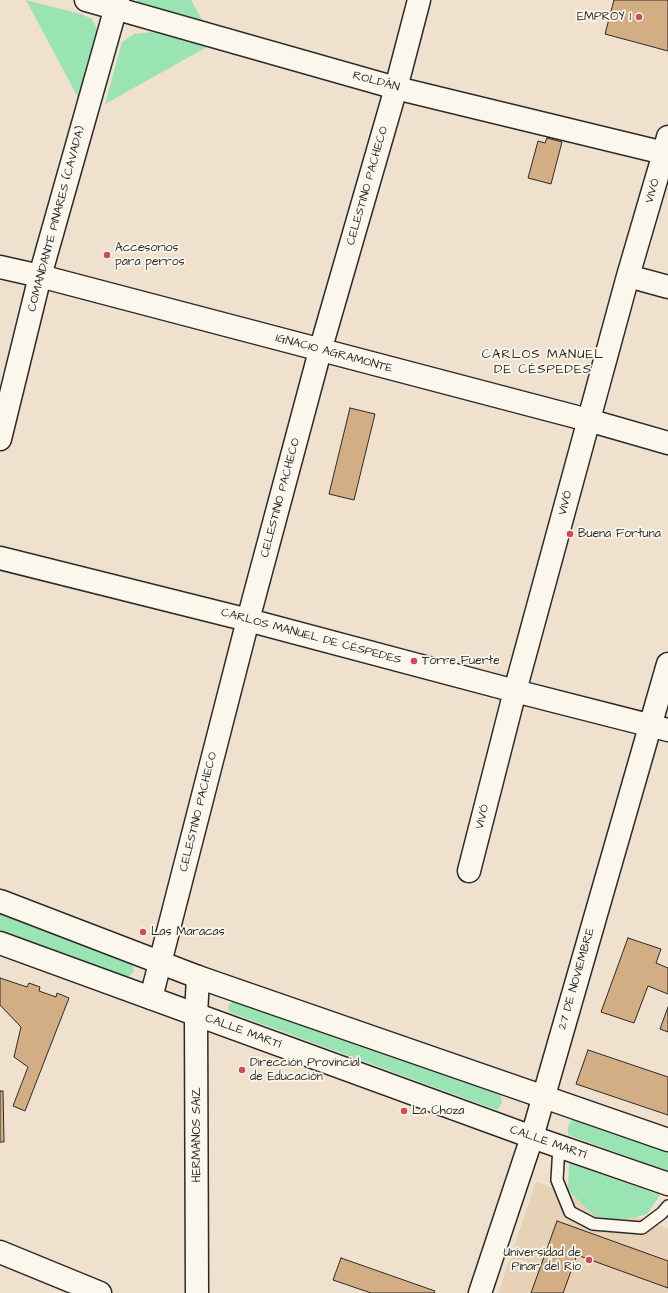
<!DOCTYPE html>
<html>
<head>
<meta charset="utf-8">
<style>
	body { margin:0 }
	canvas { display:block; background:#efe1cd }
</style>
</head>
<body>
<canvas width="668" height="1293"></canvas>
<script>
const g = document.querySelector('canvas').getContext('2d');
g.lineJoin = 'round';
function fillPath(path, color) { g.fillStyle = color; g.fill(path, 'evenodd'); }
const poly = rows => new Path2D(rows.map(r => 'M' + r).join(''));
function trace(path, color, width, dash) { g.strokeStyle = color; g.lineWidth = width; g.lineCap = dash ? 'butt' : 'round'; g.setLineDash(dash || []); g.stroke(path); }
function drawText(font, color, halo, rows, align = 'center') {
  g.font = font + ' "Architects Daughter",sans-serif'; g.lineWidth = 3.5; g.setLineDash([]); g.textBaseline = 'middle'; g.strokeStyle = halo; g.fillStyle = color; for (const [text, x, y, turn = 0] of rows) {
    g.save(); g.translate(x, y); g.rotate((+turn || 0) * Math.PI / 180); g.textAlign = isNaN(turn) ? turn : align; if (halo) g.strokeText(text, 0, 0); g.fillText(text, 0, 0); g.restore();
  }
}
const built = poly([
	[536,1182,668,1228,668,1293,498,1293]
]);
const green = poly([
	[26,0,81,14,92,19,97,29,97,46,81,103],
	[137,0,191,0,204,23,140,5],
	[152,32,207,47,105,104,122,42,134,34],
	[0,912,132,962,134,971,128,977,0,930],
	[235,1000,501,1095,502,1103,497,1110,229,1012,228,1005],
	[573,1118,668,1152,668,1171,568,1135,568,1126],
	[569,1163,660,1195,647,1214,633,1218,618,1219,597,1217,586,1208,568,1190]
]);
const building = poly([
	[614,0,668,0,668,51,605,34,614,0],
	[547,138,562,142,551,184,528,178,538,141,545,143,547,138],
	[350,408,375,414,354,500,329,494,350,408],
	[628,938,661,949,656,963,668,968,668,994,648,986,634,1023,601,1012,628,938],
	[0,978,27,987,29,983,40,987,39,991,56,997,57,993,69,998,25,1111,13,1106,28,1067,14,1057,21,1027,0,1005,0,978],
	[668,1007,668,1032,660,1029,668,1007],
	[588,1050,668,1077,668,1115,576,1084,588,1050],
	[0,1091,3,1091,4,1142,0,1142,0,1091],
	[557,1221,668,1261,668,1288,577,1255,563,1293,531,1293,557,1221],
	[341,1258,435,1291,434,1293,371,1293,333,1280,341,1258]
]);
const lane = poly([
	[559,1146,557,1180,570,1212,593,1224,642,1228,662,1213,668,1206]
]);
const street = poly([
	[0,267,40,276,588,420,668,443],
	[628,276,668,287],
	[0,558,248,620,515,691,668,730],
	[469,871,515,691,628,276,664,153,668,154],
	[151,998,248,620,320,351,396,88,419,0],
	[197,1293,196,1015,198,977],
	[480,1293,532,1137,668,664]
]);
const secondary = poly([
	[86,0,396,88,664,153,668,137],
	[0,439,40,276,118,0],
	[0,1252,100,1293]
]);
const primary = poly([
	[0,901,198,977,668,1140],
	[0,943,532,1137,668,1184]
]);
const markers = [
	[639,17,4,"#d1495b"],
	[107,255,4,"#d1495b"],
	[570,534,4,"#d1495b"],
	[414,661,4,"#d1495b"],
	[143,932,4,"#d1495b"],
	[242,1070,4,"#d1495b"],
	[404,1111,4,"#d1495b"],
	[589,1260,4,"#d1495b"]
];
const poiNames = [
	["EMPROY 1",631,17,"right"],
	["Accesorios",115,248],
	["para perros",115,262],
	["Buena Fortuna",578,534],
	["Torre Fuerte",422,661],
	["Las Maracas",151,932],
	["Dirección Provincial",250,1063],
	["de Educación",250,1077],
	["La Choza",412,1111],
	["Universidad de",581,1253,"right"],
	["Pinar del Río",581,1267,"right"]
];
const streetNames = [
	["ROLDÁN",376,82,15],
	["CELESTINO PACHECO",368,186,-74],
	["VIVÓ",653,191,-74],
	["COMANDANTE PINARES (CAVADA)",57,219,-75],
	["IGNACIO AGRAMONTE",334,354,15],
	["CELESTINO PACHECO",281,498,-75],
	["VIVÓ",566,503,-75],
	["CARLOS MANUEL DE CÉSPEDES",311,637,15],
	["CELESTINO PACHECO",199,812,-76],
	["VIVÓ",483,817,-76],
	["27 DE NOVIEMBRE",577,979,-74],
	["CALLE MARTÍ",243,1032,20],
	["HERMANOS SAIZ",197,1135,-90],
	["CALLE MARTÍ",548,1143,19]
];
const neighbourhoodNames = [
	["CARLOS MANUEL",543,355],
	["DE CÉSPEDES",543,370]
];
fillPath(built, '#e7d2b7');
fillPath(green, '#9ae4b3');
fillPath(building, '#d3ae85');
trace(building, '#2b2b2b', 1);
trace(lane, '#2b2b2b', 14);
trace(street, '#2b2b2b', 25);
trace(secondary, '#2b2b2b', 25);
trace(primary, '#2b2b2b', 25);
trace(lane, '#fbf7ec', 11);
trace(street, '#fbf7ec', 22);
trace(secondary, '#fbf7ec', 22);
trace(primary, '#fbf7ec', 22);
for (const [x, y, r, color] of markers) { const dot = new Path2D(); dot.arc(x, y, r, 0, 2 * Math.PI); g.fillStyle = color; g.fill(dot); trace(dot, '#fbf7ec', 1.5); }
drawText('12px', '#2b2b2b', '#fbf7ec', poiNames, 'left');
drawText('12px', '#2b2b2b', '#fbf7ec', streetNames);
g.letterSpacing = '1px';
drawText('13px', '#2b2b2b', '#fbf7ec', neighbourhoodNames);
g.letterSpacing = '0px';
</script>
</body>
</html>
